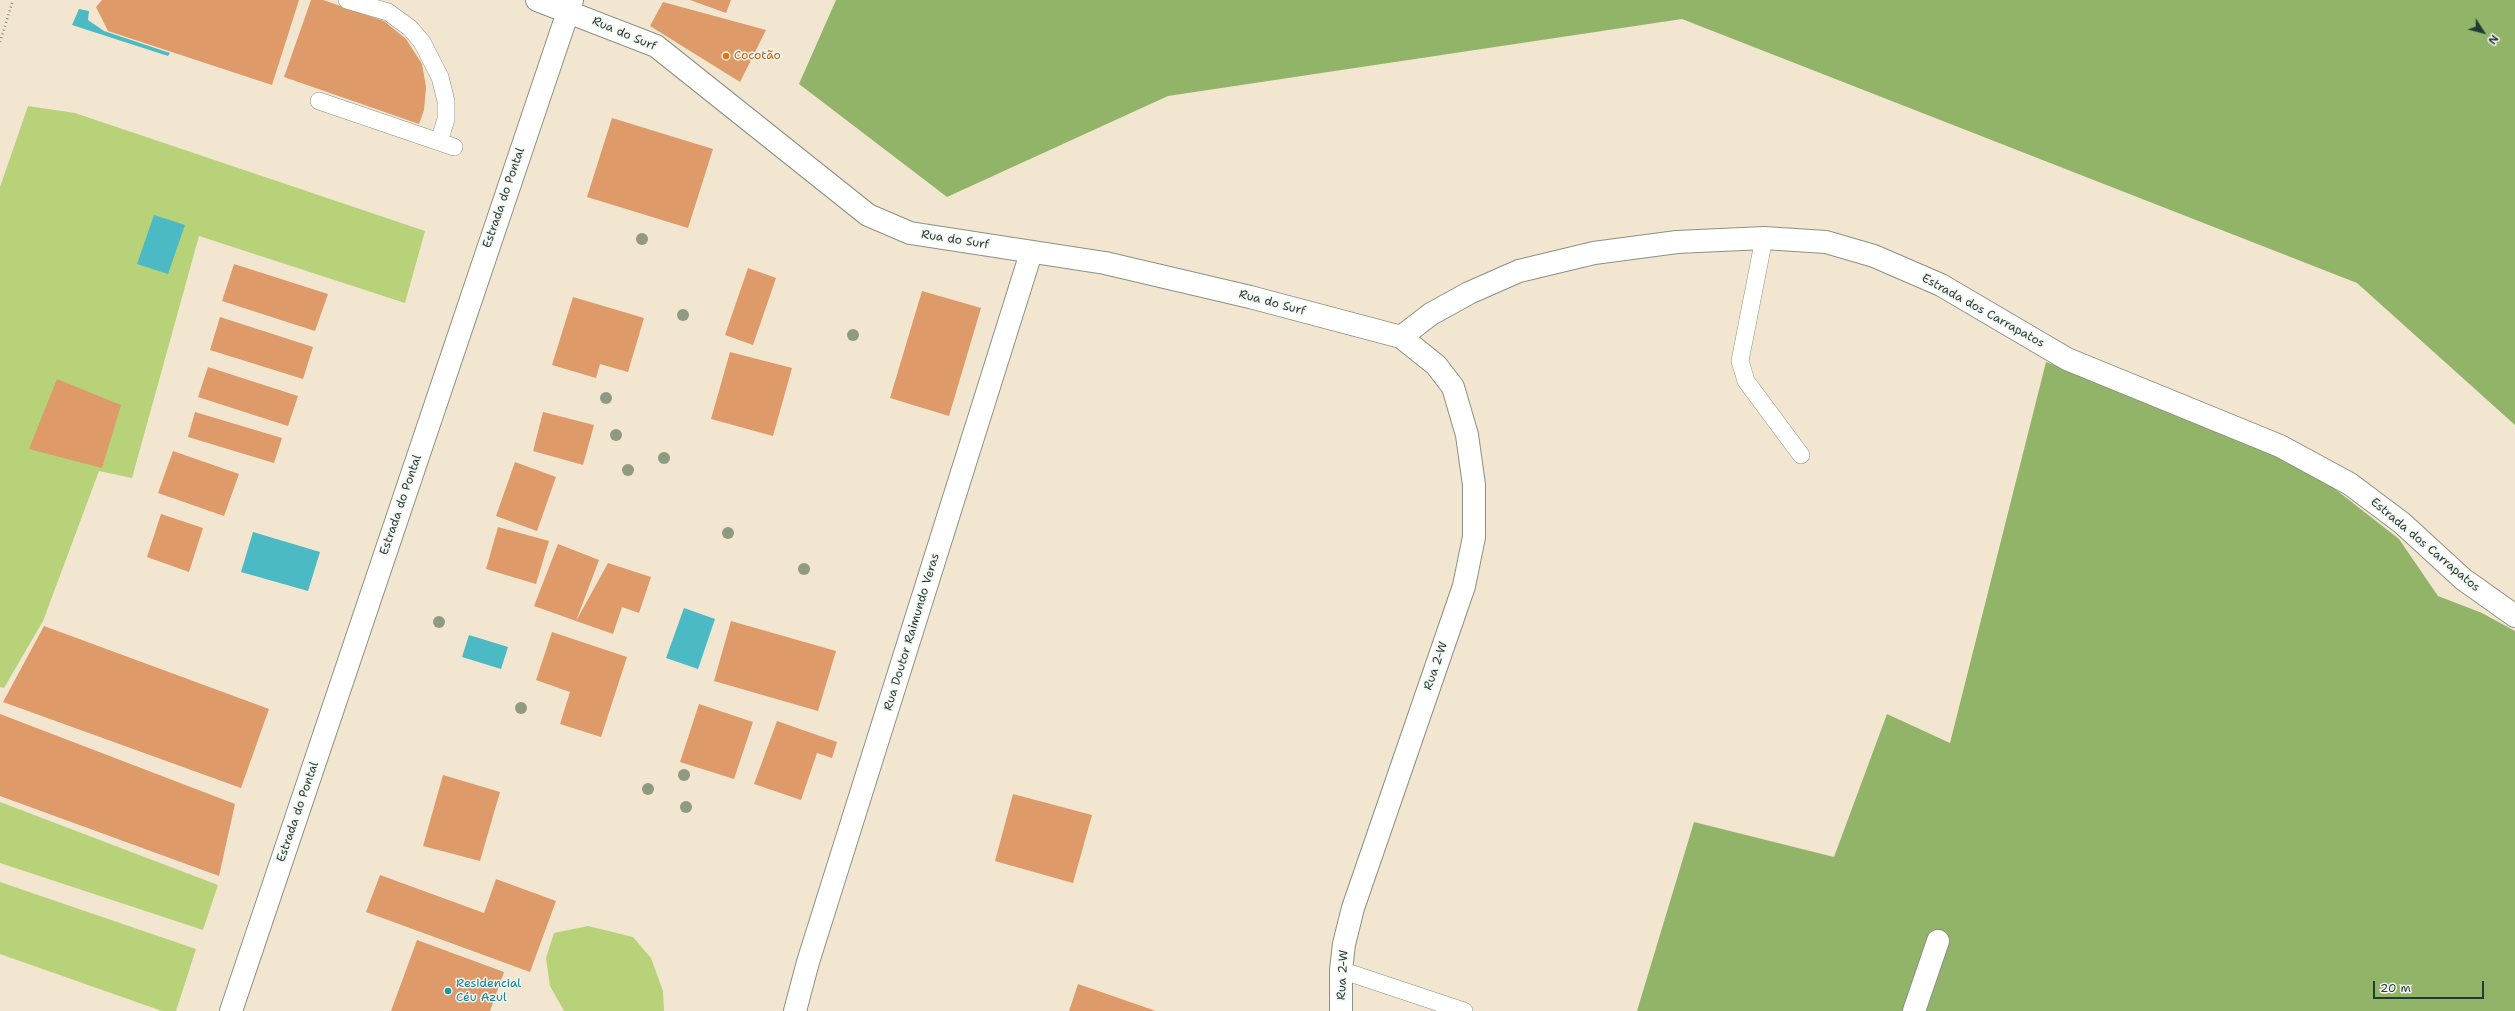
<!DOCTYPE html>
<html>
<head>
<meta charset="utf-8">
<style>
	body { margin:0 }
	#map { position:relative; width:2515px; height:1011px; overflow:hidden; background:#f2e6d1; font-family:"Shantell Sans",sans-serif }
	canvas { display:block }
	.north { position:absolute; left:2463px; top:12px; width:40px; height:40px; -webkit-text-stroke:3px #f6f6f2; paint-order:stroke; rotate:126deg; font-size:11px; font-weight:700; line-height:16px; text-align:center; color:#1f3d34 }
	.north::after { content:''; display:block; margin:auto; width:14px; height:18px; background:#1f3d34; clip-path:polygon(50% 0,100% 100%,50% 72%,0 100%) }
	.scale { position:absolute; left:2373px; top:981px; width:111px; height:18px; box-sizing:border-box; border:2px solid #1f3d34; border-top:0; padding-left:5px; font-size:12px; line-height:14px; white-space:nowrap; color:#1f3d34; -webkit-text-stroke:3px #f6f6f2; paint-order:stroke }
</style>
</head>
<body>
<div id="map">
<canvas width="2515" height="1011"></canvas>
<div class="north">N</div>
<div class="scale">20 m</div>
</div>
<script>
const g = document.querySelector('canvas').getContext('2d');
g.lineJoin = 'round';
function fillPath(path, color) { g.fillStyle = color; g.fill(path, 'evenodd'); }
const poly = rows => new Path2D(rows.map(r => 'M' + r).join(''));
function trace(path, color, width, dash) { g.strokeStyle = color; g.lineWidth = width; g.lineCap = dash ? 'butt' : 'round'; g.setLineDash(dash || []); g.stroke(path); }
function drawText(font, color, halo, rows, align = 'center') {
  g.font = font + ' "Shantell Sans",sans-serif'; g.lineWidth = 3; g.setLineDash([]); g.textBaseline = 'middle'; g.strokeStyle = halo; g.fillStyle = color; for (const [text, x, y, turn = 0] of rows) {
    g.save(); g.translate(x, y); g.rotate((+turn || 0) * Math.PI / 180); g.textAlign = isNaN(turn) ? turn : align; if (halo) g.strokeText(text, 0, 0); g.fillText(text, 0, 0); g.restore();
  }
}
const green = poly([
	[28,106,75,113,425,231,405,303,199,236,132,478,99,471,43,621,4,688,0,687,0,187],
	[0,802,218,885,203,930,0,863],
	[0,882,196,949,176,1011,162,1011,0,954],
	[588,926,633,937,651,958,663,991,664,1011,564,1011,550,986,546,958,554,933]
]);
const forest = poly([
	[836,0,2515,0,2515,425,2357,283,1682,19,1168,96,947,197,799,84],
	[2046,362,2280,446,2399,539,2438,596,2482,613,2515,631,2515,1011,1637,1011,1694,822,1834,857,1887,714,1950,743]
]);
const water = poly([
	[79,9,89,11,88,20,104,31,170,53,168,56,72,25],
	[154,215,185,225,168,274,137,264],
	[253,532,320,552,308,591,241,572],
	[684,608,715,619,698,669,666,658],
	[469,635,508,647,501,669,462,657]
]);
const building = poly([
	[102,0,299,0,272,85,108,31,96,7],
	[311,0,323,0,384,21,406,39,422,64,426,87,424,110,419,124,284,77],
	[690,0,731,0,726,13],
	[663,2,766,30,740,82,650,26],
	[612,118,713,149,688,228,587,197],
	[234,264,328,294,315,331,222,301],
	[748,268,776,278,753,345,725,335],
	[922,291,981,308,949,416,890,398],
	[573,297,644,318,628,372,600,364,596,378,552,365],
	[220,317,313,347,303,379,210,350],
	[730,352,792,368,773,436,711,419],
	[208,367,298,396,288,426,198,397],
	[57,379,121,405,102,468,29,449],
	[195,412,282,438,274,463,188,437],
	[543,412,594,425,583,465,533,451],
	[173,451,239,474,224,516,158,493],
	[515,462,556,477,537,531,496,516],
	[161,514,203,528,189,572,147,557],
	[498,527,549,541,536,584,486,569],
	[558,544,599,560,576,621,534,606],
	[608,563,651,577,639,613,622,607,613,634,576,621],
	[731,621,836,651,818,711,714,681],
	[44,626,269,709,241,788,3,702],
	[552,632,627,657,601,737,560,724,570,692,536,680],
	[699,704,753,722,734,779,680,762],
	[0,714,235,804,219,876,0,796],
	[777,721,837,742,832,758,817,753,801,800,754,784],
	[443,775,500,792,480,861,423,846],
	[1013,794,1092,815,1073,883,995,861],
	[380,875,484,913,496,879,556,901,530,972,366,912],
	[417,940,504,972,490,1011,391,1011],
	[1078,984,1156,1011,1069,1011]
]);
const path = poly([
	[0,42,13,0]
]);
const lane = poly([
	[347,0,388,12,410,28,422,42,440,77,446,101,446,119,439,142],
	[319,101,454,147],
	[1764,238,1740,361,1746,381,1801,455],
	[1341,970,1464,1011]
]);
const street = poly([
	[537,0,656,46,868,215,910,233,1105,263,1250,297,1401,337,1436,365,1453,387,1467,435,1474,485,1474,537,1464,586,1353,908,1344,944,1341,970,1341,1011],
	[1401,337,1431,314,1469,293,1519,271,1594,253,1677,242,1764,238,1826,242,1874,256,1941,285,2067,359,2280,446,2350,484,2402,523,2463,579,2515,616],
	[795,1011,808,962,1031,253],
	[1914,1011,1938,941]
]);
const secondary = poly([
	[231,1011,572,0]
]);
const trees = [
	[642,239],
	[683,315],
	[853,335],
	[606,398],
	[616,435],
	[664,458],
	[628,470],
	[728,533],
	[804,569],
	[439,622],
	[521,708],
	[684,775],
	[648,789],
	[686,807]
];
const markers = [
	[726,56,4,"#e8710a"],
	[448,991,4,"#0f9aa8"]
];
const streetNames = [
	["Rua do Surf",624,34,23],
	["Estrada do Pontal",504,198,-71],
	["Rua do Surf",955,240,9],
	["Rua do Surf",1272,303,15],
	["Estrada dos Carrapatos",1983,311,29],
	["Estrada do Pontal",401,505,-71],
	["Estrada dos Carrapatos",2425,545,40],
	["Rua Doutor Raimundo Veras",912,632,-73],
	["Rua 2-W",1436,666,-71],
	["Estrada do Pontal",298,812,-71],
	["Rua 2-W",1343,975,-87]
];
const foodNames = [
	["Cocotão",734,56]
];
const cultureNames = [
	["Residencial",456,984],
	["Céu Azul",456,998]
];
fillPath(green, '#b7d279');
fillPath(forest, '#91b469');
fillPath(water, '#4bbac4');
fillPath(building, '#de9a68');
trace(lane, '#889282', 18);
trace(street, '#889282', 24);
trace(secondary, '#889282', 24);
trace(path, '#889282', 2.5, [1, 3]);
trace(lane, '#fff', 17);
trace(street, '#fff', 22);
trace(secondary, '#fff', 22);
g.fillStyle = '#8e9a82';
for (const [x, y] of trees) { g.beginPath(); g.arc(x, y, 6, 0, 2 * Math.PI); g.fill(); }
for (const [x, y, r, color] of markers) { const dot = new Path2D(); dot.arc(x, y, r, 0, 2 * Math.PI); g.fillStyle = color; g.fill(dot); trace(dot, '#f6f6f2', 1.5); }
drawText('12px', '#1f3d34', '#f6f6f2', streetNames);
drawText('12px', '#c56008', '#f6f6f2', foodNames, 'left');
drawText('12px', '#0d838f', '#f6f6f2', cultureNames, 'left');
</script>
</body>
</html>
